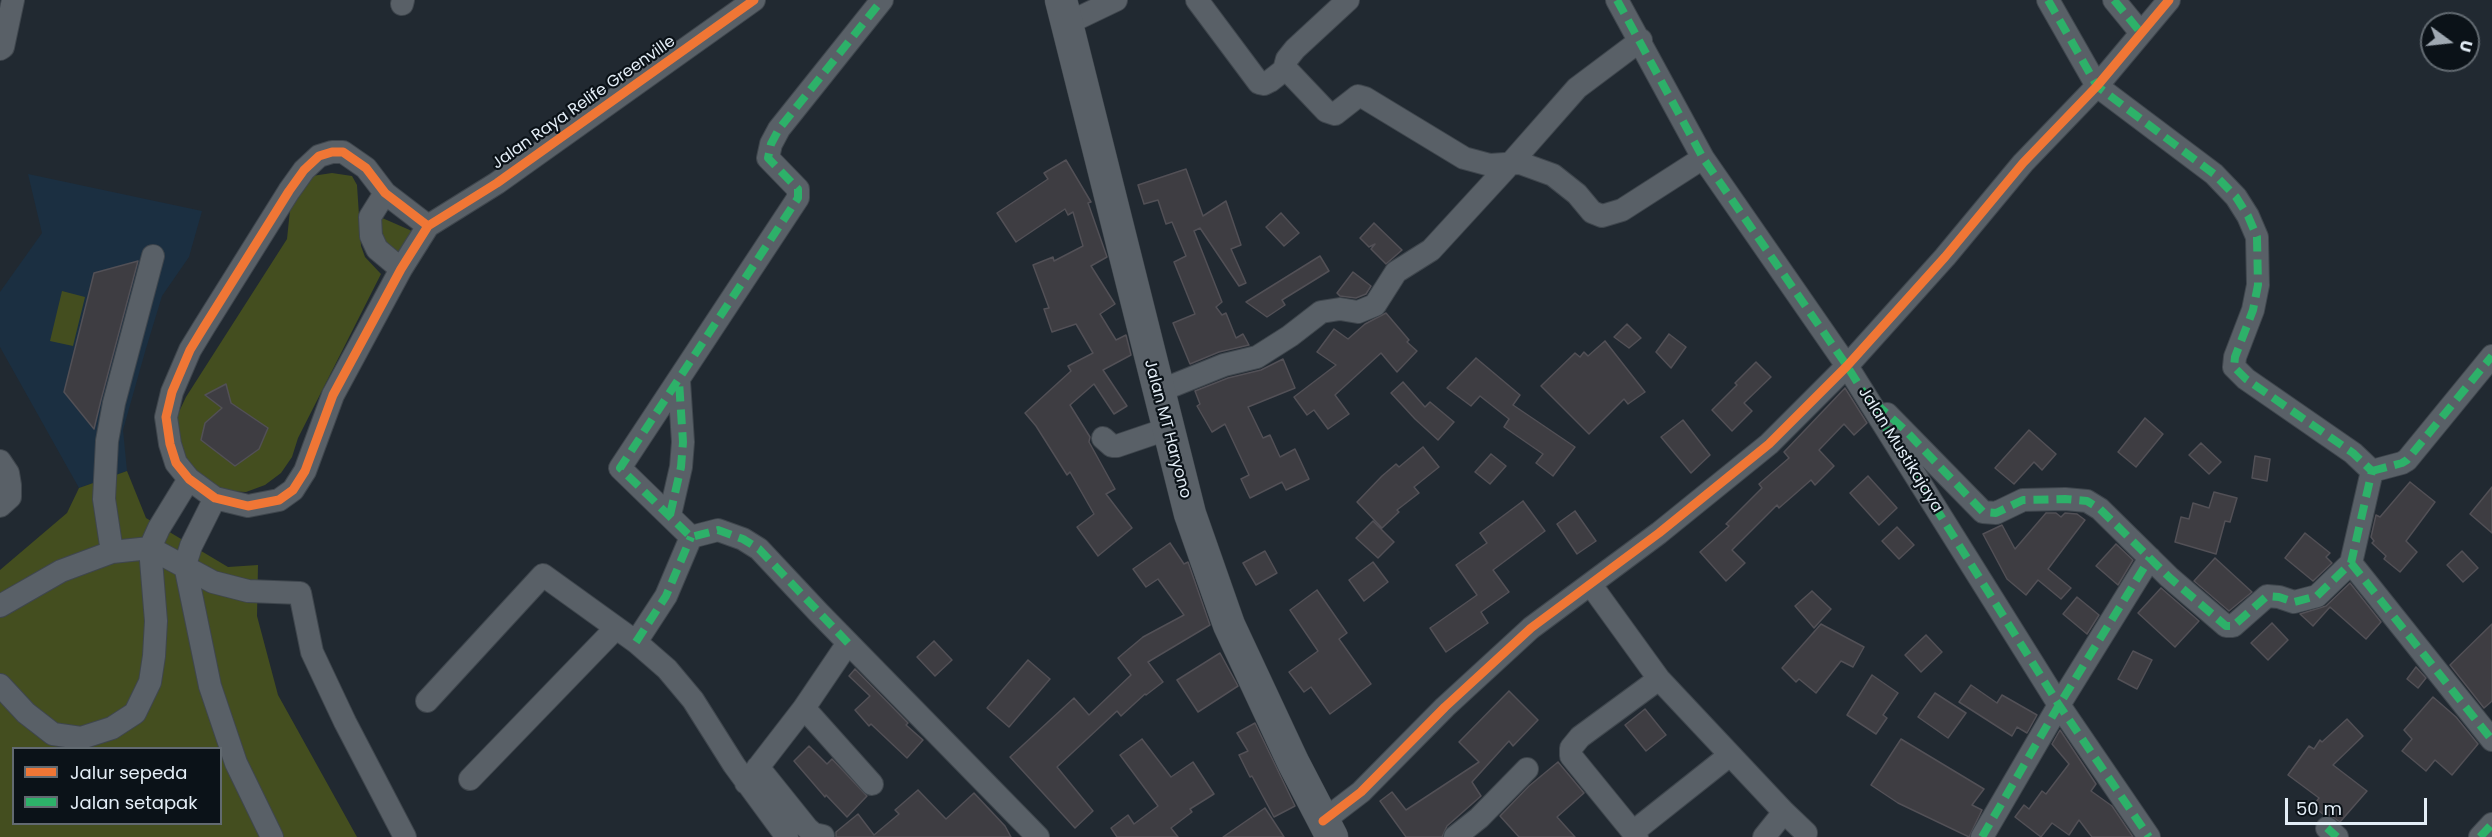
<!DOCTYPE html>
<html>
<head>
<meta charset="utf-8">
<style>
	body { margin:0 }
	#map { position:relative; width:2492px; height:837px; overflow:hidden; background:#212931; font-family:Poppins,sans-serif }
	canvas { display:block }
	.legend { position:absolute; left:12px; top:747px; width:210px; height:78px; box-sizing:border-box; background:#0b1218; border:2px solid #626a71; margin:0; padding:8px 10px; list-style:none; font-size:18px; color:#e4eef7 }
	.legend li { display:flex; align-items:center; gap:12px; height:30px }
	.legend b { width:30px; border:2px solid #626a71 }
	.north { position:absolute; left:2420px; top:12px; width:60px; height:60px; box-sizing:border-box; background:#0b1218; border:2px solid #626a71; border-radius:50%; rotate:105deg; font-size:16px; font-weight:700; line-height:24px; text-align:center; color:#e4eef7 }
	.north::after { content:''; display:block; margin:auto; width:21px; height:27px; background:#a0a9b2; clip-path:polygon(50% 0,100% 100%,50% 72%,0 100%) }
	.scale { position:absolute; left:2285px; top:798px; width:142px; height:27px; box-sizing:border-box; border:3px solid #e4eef7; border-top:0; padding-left:8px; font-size:18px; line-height:21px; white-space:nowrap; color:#e4eef7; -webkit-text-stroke:4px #0b1218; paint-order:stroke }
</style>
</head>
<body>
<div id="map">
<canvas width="2492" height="837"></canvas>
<ul class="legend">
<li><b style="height:8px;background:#f07635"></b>Jalur sepeda</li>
<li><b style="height:8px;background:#2db169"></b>Jalan setapak</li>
</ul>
<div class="north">U</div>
<div class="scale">50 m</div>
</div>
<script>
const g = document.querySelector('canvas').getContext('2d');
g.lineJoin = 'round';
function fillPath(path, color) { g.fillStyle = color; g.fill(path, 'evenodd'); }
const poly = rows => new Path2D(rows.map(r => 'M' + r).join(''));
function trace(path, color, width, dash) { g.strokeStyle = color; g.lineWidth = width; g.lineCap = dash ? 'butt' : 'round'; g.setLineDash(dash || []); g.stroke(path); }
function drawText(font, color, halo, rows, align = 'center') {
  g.font = font + ' Poppins,sans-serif'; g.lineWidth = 4.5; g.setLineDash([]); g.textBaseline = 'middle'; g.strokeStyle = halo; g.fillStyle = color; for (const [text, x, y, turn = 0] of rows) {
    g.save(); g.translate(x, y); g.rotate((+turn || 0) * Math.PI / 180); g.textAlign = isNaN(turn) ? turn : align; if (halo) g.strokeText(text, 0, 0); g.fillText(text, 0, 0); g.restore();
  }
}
const built = poly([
	[28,174,202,211,189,257,162,296,145,352,123,430,127,471,79,488,0,347,0,292,42,233]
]);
const green = poly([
	[332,173,352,176,357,185,361,246,365,257,381,274,298,438,292,457,281,473,265,485,246,492,227,491,208,485,181,457,177,416,186,397,287,239,290,210,312,176],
	[380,217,412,231,399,253,382,248],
	[62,291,85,297,73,346,50,341],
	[127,471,146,518,228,567,258,565,257,616,278,695,357,837,0,837,0,570,67,513,79,488],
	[14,748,220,748,220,824,14,824]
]);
const building = poly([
	[1066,160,1091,202,1088,203,1107,257,1091,266,1115,304,1100,314,1116,340,1126,335,1131,355,1103,370,1127,406,1114,414,1094,384,1070,405,1090,437,1089,442,1115,489,1106,494,1132,528,1098,556,1077,527,1094,514,1070,472,1067,475,1036,426,1025,413,1071,371,1068,366,1093,353,1076,324,1052,332,1044,309,1049,308,1033,265,1053,257,1054,261,1083,246,1073,212,1068,215,1065,209,1016,242,997,213,1048,179,1044,173,1066,160],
	[1186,169,1203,216,1226,201,1241,245,1231,249,1246,283,1239,286,1200,228,1194,231,1222,302,1216,307,1222,315,1226,313,1236,338,1243,334,1249,345,1219,352,1190,364,1173,323,1195,314,1174,262,1186,256,1172,222,1166,224,1158,200,1144,204,1138,185,1186,169],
	[1281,213,1299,233,1284,246,1266,227,1281,213],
	[1374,223,1402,250,1386,264,1371,249,1375,244,1369,247,1360,238,1374,223],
	[1320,256,1329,271,1282,300,1285,305,1267,317,1246,302,1320,256],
	[138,261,101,400,94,429,64,392,94,273,138,261],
	[1353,272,1371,286,1366,294,1356,298,1340,296,1337,293,1353,272],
	[1386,313,1409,340,1407,342,1417,351,1397,372,1381,353,1335,395,1349,414,1328,429,1314,410,1307,415,1294,397,1336,365,1317,352,1334,329,1348,339,1365,324,1386,313],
	[1627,324,1641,338,1629,348,1614,337,1627,324],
	[1669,334,1686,347,1671,368,1656,352,1669,334],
	[1605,341,1645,392,1628,404,1624,399,1589,434,1541,386,1575,353,1580,357,1584,352,1588,356,1605,341],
	[1476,358,1520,395,1513,405,1575,447,1553,476,1536,463,1543,454,1504,427,1509,419,1480,396,1471,406,1447,388,1476,358],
	[1283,359,1295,388,1248,407,1263,438,1270,435,1280,457,1295,449,1309,479,1286,490,1282,482,1250,498,1241,479,1249,475,1225,424,1212,432,1197,406,1200,404,1195,391,1228,378,1261,370,1283,359],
	[1756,362,1771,377,1744,403,1752,411,1732,431,1712,410,1737,385,1735,383,1756,362],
	[1403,382,1425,407,1430,402,1454,422,1438,440,1415,419,1391,393,1403,382],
	[226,384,231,403,268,428,259,449,235,466,201,440,205,423,222,408,205,395,226,384],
	[1845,388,1867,423,1854,435,1844,424,1819,450,1834,466,1815,485,1811,480,1779,508,1777,505,1732,550,1745,563,1726,581,1700,552,1729,526,1726,524,1762,488,1759,484,1789,458,1784,452,1845,388],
	[2145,418,2163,434,2136,467,2118,452,2145,418],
	[1683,420,1710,455,1691,473,1661,437,1683,420],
	[2029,430,2056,454,2042,470,2034,462,2014,484,1995,468,2029,430],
	[2201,443,2221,462,2209,474,2189,455,2201,443],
	[1423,447,1439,467,1414,487,1419,493,1397,510,1399,512,1382,528,1357,502,1382,476,1396,464,1399,467,1423,447],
	[1491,454,1506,466,1490,484,1475,472,1491,454],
	[2255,456,2270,459,2267,481,2252,478,2255,456],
	[1868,476,1897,508,1879,525,1850,493,1868,476],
	[2410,482,2435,502,2406,541,2417,552,2400,572,2384,559,2386,556,2372,543,2374,541,2371,537,2376,515,2380,517,2410,482],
	[2492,487,2492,533,2470,514,2492,487],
	[2214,492,2237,498,2230,522,2225,521,2216,554,2175,542,2181,517,2189,519,2193,503,2209,508,2214,492],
	[1523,501,1545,531,1493,570,1509,592,1481,612,1488,623,1446,652,1430,628,1477,595,1456,565,1487,543,1480,533,1523,501],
	[1575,511,1596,541,1577,554,1557,524,1575,511],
	[2046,513,2056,513,2061,517,2065,513,2077,514,2085,520,2048,569,2071,588,2061,599,2038,580,2026,595,2007,579,1983,534,2002,525,2015,549,2046,513],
	[1373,521,1394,542,1378,558,1356,538,1373,521],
	[1897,527,1914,545,1899,559,1882,541,1897,527],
	[2305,533,2330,553,2326,557,2332,563,2313,581,2285,558,2305,533],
	[1170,543,1184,564,1188,562,1210,625,1148,662,1163,682,1146,695,1145,694,1121,716,1117,711,1057,767,1093,811,1075,828,1010,757,1074,698,1089,715,1131,675,1118,658,1143,637,1184,615,1158,579,1146,587,1133,569,1170,543],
	[2116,544,2133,560,2118,585,2096,566,2116,544],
	[1265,551,1277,573,1256,585,1243,563,1265,551],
	[2462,551,2478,568,2463,582,2447,565,2462,551],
	[2215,558,2252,592,2229,611,2194,581,2215,558],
	[1373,562,1388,582,1364,601,1349,580,1373,562],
	[2350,583,2381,622,2366,639,2330,607,2313,626,2300,614,2326,606,2350,583],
	[2161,588,2199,621,2175,647,2138,613,2161,588],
	[1317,590,1347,633,1339,639,1371,684,1330,714,1311,687,1304,692,1289,672,1318,651,1290,610,1317,590],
	[1812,591,1831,609,1814,628,1795,606,1812,591],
	[2077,597,2099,615,2087,634,2063,614,2077,597],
	[2272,623,2288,640,2268,660,2251,643,2272,623],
	[1821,624,1864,647,1853,667,1841,661,1816,693,1799,679,1796,682,1782,668,1821,624],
	[2492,624,2492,701,2484,708,2450,665,2492,624],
	[1926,635,1942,652,1921,672,1905,655,1926,635],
	[934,641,952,660,935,676,917,657,934,641],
	[2133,651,2152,660,2137,689,2118,679,2133,651],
	[1220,653,1238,686,1198,712,1177,680,1220,653],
	[1028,660,1050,679,1009,727,987,708,1028,660],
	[2416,667,2426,678,2418,688,2407,679,2416,667],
	[855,669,908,723,906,725,923,740,907,758,871,724,869,726,855,710,870,696,849,676,855,669],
	[1872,675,1898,693,1883,715,1887,718,1876,734,1847,715,1872,675],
	[1971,685,1997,703,2002,695,2037,715,2027,733,2017,727,2012,736,1959,702,1971,685],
	[1509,691,1538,720,1513,746,1509,741,1472,782,1481,796,1447,826,1442,837,1406,837,1380,801,1392,792,1406,810,1479,762,1459,742,1509,691],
	[1935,693,1966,713,1948,738,1918,717,1935,693],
	[2433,697,2456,717,2478,744,2452,775,2435,760,2426,771,2402,751,2412,739,2404,730,2433,697],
	[1645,709,1666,735,1646,751,1625,725,1645,709],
	[2347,719,2363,736,2333,765,2367,791,2340,822,2330,815,2324,815,2313,806,2319,798,2288,775,2309,746,2314,749,2320,740,2322,742,2347,719],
	[1255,723,1295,806,1274,817,1252,776,1250,777,1239,755,1248,751,1237,733,1255,723],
	[2060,730,2096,784,2091,791,2112,806,2133,837,2092,837,2079,820,2069,835,2052,823,2041,837,2015,817,2024,805,2029,809,2042,791,2046,794,2069,764,2052,744,2060,730],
	[1142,739,1171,777,1193,762,1214,794,1190,809,1192,812,1171,828,1178,837,1117,837,1111,828,1128,815,1134,824,1158,806,1120,755,1142,739],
	[1901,739,1984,789,1972,805,1982,810,1969,837,1898,803,1871,785,1901,739],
	[809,746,827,764,832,759,867,796,847,817,826,795,825,797,794,761,809,746],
	[1558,762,1584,793,1557,817,1575,837,1519,837,1500,816,1529,786,1558,762],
	[918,790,946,819,974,793,1005,826,1011,837,836,837,836,832,858,814,874,835,899,814,895,810,918,790],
	[1265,808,1284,837,1223,837,1265,808]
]);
const minor = poly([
	[882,0,779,129,771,144,768,158,798,189,798,198,620,468,691,537,718,530,743,539,759,549,819,613,1038,837],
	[1197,0,1259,83,1264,84,1270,81,1284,70,1289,72,1326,111,1335,114,1358,96,1365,98,1464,158,1490,165,1520,163,1553,175,1577,194,1592,212,1602,216,1622,210,1703,158],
	[1617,0,1703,158,1847,366,2059,705,2149,837],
	[2048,0,2097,86,2214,174,2236,197,2248,216,2257,237,2258,285,2253,310,2235,357,2234,367,2246,379,2353,453,2372,471],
	[2114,0,2141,33],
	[402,4,403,0],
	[1066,24,1116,0],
	[0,49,3,47,13,0],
	[1284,70,1287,59,1295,49,1348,0],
	[385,193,370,217,371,236,377,249,401,269],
	[428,226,385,193,366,168,343,152,332,152,319,156,304,170,289,191,204,327,190,350,172,392,166,417,170,444,176,463,189,479,215,498,248,506,279,500,293,490,305,471,333,395,401,269,428,226,497,183,754,0],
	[153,256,114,403,107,441,104,499,112,552,150,548,213,582,248,591,300,593,312,652,345,722,405,837],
	[1157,392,1224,365,1257,357,1290,336,1321,312,1340,309,1358,312,1375,305,1396,272,1431,250,1510,164,1577,88,1641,40],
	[1887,414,1983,512,1996,513,2023,500,2065,499,2087,501,2100,509,2169,577,2226,626,2233,626,2267,596,2279,597,2294,602,2317,596,2351,563,2372,471],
	[1103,438,1112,446,1117,446,1167,429],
	[0,461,8,473,10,485,10,497,0,506],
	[2372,471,2402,463,2407,460,2492,356],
	[215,498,191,546,185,565,210,686,236,763,272,837],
	[670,515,681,467,683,442,679,381],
	[2351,563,2492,740],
	[1591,585,1659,679,1784,812,1806,833],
	[0,606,61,571,112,552],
	[636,642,666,596,691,537],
	[0,685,26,713,53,734,81,738,112,728,135,713,150,682,154,656,156,621,150,548,159,528,189,479],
	[427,701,543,575,636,642,667,669,693,700,734,765,787,837],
	[804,708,872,784],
	[758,767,807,828,814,834,823,836],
	[470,779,616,628],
	[746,783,804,708,848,643],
	[1323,821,1361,792,1445,707,1531,628,1659,533,1769,444,1847,366,1945,257,2023,163,2097,86,2169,0],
	[2327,828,2337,837],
	[1633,832,1730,755],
	[1455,837,1479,818,1527,769],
	[1637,837,1571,756,1571,748,1580,737,1659,679],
	[1764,837,1784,812],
	[1982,837,2059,705,2150,558],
	[2480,837,2492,824]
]);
const secondary = poly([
	[1061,0,1190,514,1229,625,1293,762,1332,837]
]);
const quiet = poly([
	[1617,0,1703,158,1847,366,2059,705,2149,837],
	[2048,0,2097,86,2214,174,2236,197,2248,216,2257,237,2258,285,2253,310,2235,357,2234,367,2246,379,2353,453,2372,471],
	[2114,0,2141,33],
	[1875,403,1904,429,1983,512,1996,513,2023,500,2065,499,2087,501,2100,509,2169,577,2226,626,2233,626,2267,596,2279,597,2294,602,2317,596,2351,563,2372,471],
	[2372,471,2402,463,2407,460,2492,356],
	[670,515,681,467,683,442,679,381],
	[2351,563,2492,740],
	[636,642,666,596,691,537],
	[848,643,759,549,743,539,718,530,691,537,620,468,798,198,798,189,768,158,771,144,779,129,882,0],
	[2327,828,2337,837],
	[1982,837,2059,705,2150,558],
	[2480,837,2492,824]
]);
const cycleway = poly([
	[428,226,385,193,366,168,343,152,332,152,319,156,304,170,289,191,204,327,190,350,172,392,166,417,170,444,176,463,189,479,215,498,248,506,279,500,293,490,305,471,333,395,401,269,428,226,497,183,754,0],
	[1323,821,1361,792,1445,707,1531,628,1659,533,1769,444,1847,366,1945,257,2023,163,2097,86,2169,0]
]);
const streetNames = [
	["Jalan Raya Relife Greenville",584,103,-35],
	["Jalan MT Haryono",1167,429,75],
	["Jalan Mustikajaya",1900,450,58]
];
fillPath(built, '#1b2f41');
fillPath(green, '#444e1f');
fillPath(building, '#3e3d42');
trace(building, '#525056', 1.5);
trace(minor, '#3f464d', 24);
trace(secondary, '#3f464d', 33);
trace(minor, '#596067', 22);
trace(secondary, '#596067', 32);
trace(quiet, '#2db169', 8, [15, 8]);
trace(cycleway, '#f07635', 9);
drawText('16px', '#e4eef7', '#0b1218', streetNames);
</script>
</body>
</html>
